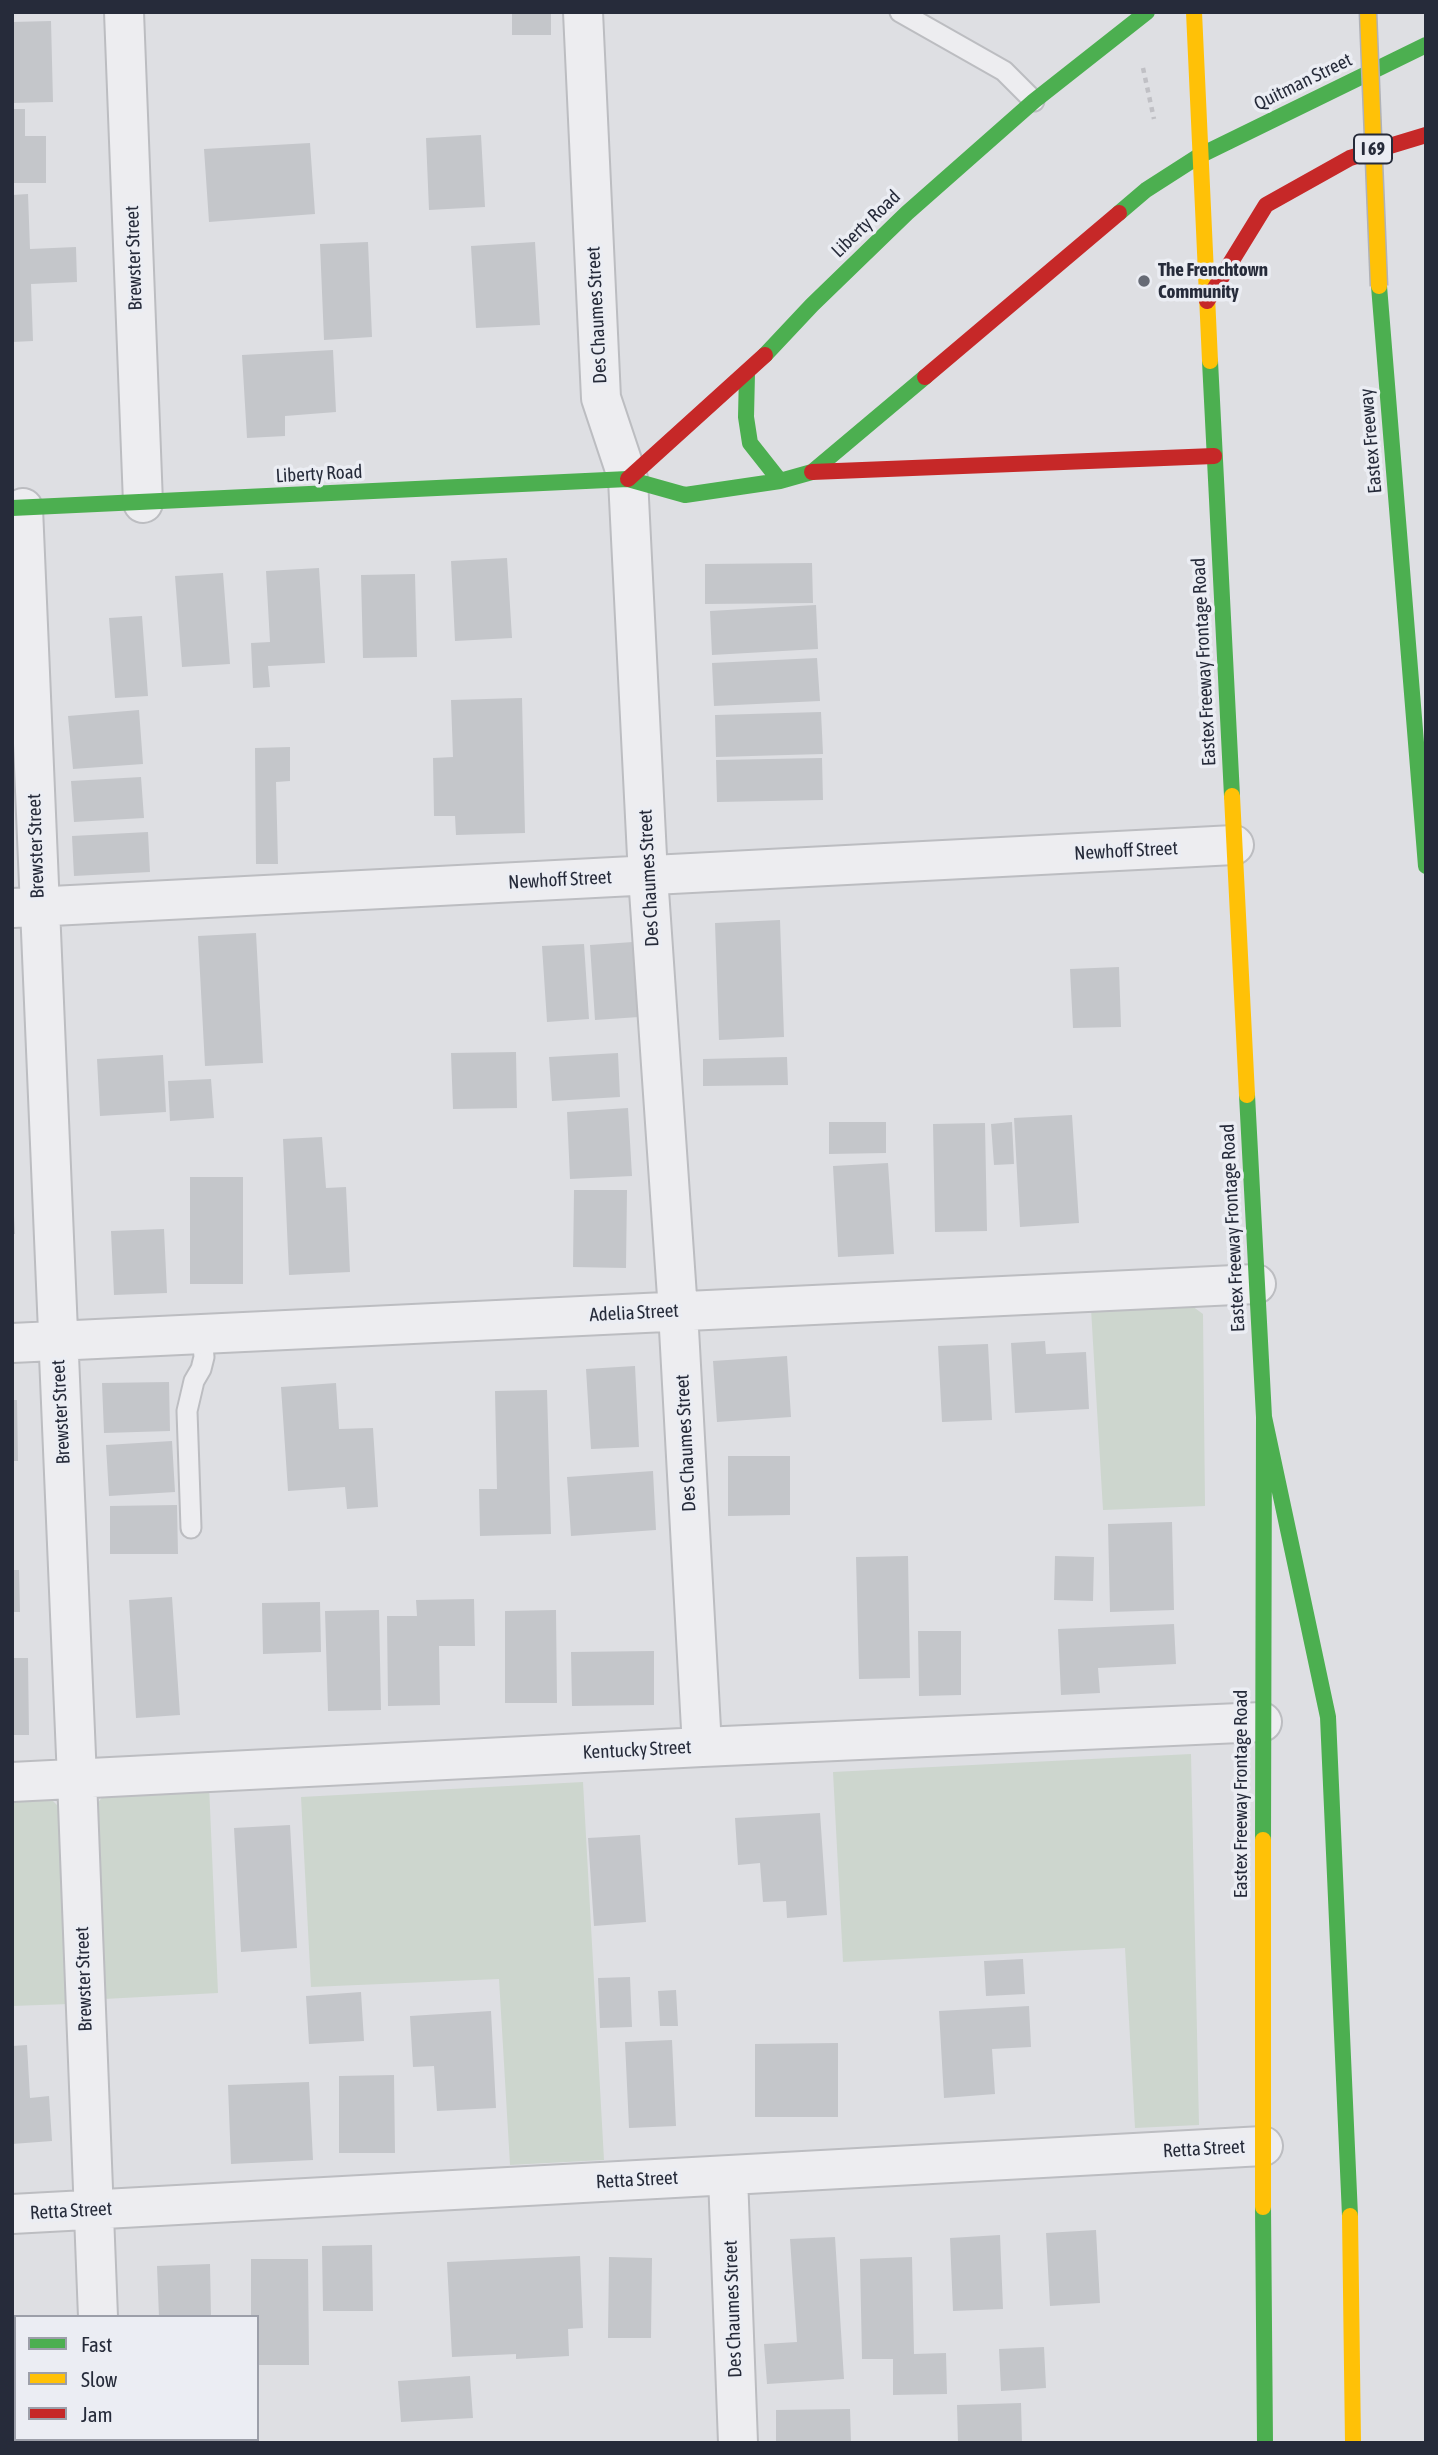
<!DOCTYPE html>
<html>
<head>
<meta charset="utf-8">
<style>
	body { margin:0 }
	#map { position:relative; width:1438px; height:2455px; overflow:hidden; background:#dedfe3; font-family:"Asap Condensed",sans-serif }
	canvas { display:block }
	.frame { position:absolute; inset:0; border:14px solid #262b3a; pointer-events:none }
	.legend { position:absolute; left:14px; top:2315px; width:245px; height:126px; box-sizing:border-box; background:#ebedf3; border:2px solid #9c9fa9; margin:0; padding:9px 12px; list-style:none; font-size:21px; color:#262b3a }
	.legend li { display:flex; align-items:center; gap:14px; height:35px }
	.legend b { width:35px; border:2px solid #9c9fa9 }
</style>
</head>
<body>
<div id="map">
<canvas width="1438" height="2455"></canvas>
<div class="frame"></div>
<ul class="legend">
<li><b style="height:9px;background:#4caf50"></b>Fast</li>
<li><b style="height:9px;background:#ffc107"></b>Slow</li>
<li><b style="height:9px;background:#c62828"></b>Jam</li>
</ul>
</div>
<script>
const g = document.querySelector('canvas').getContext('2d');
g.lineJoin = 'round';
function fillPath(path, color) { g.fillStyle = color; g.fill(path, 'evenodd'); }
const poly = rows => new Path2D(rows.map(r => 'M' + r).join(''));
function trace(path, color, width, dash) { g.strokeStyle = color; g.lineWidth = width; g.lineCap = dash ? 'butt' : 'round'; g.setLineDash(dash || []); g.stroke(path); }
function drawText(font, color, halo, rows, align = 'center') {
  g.font = font + ' "Asap Condensed",sans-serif'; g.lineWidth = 7; g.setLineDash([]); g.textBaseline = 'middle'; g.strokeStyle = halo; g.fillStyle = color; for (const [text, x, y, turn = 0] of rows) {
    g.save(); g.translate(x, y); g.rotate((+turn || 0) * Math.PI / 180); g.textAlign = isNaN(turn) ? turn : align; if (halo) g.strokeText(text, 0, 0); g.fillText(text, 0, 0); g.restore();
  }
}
const green = poly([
	[1177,1304,1192,1306,1203,1314,1205,1506,1103,1510,1091,1309],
	[1191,1754,1199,2125,1135,2128,1125,1948,843,1962,833,1772],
	[583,1782,604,2160,510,2165,499,1979,311,1987,301,1797],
	[209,1785,218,1993,104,1999,96,1805,108,1790],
	[12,1798,51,1799,58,1806,69,2004,12,2006]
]);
const building = poly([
	[512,12,551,12,551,35,512,35],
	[51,21,53,102,12,103,12,22],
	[12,109,25,109,25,136,46,136,46,183,12,183],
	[481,135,485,207,429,210,426,138],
	[310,143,315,214,209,222,204,149],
	[28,194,30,249,76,247,77,282,31,284,33,341,12,342,12,195],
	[368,242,372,337,324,340,320,244],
	[535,242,540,325,476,328,471,246],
	[333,350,336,412,285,416,285,436,247,438,242,355],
	[507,558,512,638,455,641,451,561],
	[812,563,813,603,705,604,705,564],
	[319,568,325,663,268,666,270,687,253,688,251,643,270,642,266,571],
	[223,573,230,664,182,667,175,576],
	[415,574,417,657,363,658,361,575],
	[816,605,818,649,712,655,710,611],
	[142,616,148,696,115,698,109,618],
	[817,658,820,701,714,706,712,663],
	[522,698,525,833,456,835,455,816,434,816,433,758,453,757,451,700],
	[139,710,143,764,73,769,68,716],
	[821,712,823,754,716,757,715,715],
	[290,747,290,781,276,782,278,864,256,864,255,748],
	[822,758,823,800,717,802,716,760],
	[141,777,144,818,74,822,71,781],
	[148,832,150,872,74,876,72,836],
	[780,920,784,1037,719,1040,715,923],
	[256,933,263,1063,205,1066,198,936],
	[633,942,639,1017,595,1020,590,945],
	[584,944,589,1019,547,1022,542,946],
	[1119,967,1121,1027,1073,1028,1070,969],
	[516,1052,517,1108,453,1109,451,1053],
	[618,1053,620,1097,552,1101,549,1057],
	[163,1055,166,1112,100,1116,97,1059],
	[787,1057,788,1085,703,1086,703,1059],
	[211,1079,214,1118,170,1121,168,1081],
	[628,1108,632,1176,570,1179,567,1112],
	[1072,1115,1079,1223,1020,1227,1014,1118],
	[829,1122,886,1122,886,1153,829,1154],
	[1012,1122,1014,1164,994,1165,991,1124],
	[985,1123,987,1231,935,1232,933,1124],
	[322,1137,326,1188,346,1187,350,1272,289,1275,283,1139],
	[888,1163,894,1254,838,1257,833,1166],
	[190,1177,243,1177,243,1284,190,1284],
	[574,1190,627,1190,626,1268,573,1267],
	[12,1216,14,1216,15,1234,12,1234],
	[164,1229,167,1293,114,1295,111,1231],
	[1045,1341,1046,1354,1086,1352,1089,1409,1015,1413,1011,1343],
	[988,1344,992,1420,942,1422,938,1346],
	[787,1356,791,1417,717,1422,713,1361],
	[635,1366,639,1447,591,1449,586,1369],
	[169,1382,170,1431,104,1433,102,1383],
	[336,1383,339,1429,373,1428,378,1507,347,1509,345,1487,288,1491,281,1387],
	[547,1390,551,1534,480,1536,479,1489,497,1489,495,1391],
	[12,1400,17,1400,18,1461,12,1461],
	[172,1441,175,1492,109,1496,106,1445],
	[728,1456,790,1456,790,1515,728,1516],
	[653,1471,656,1530,571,1536,567,1477],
	[177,1505,178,1554,110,1554,110,1506],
	[1172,1522,1174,1610,1110,1612,1108,1524],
	[908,1556,910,1678,859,1679,856,1557],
	[1055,1556,1094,1557,1093,1601,1054,1600],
	[12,1570,19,1570,20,1612,12,1612],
	[172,1597,180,1715,136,1718,129,1600],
	[474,1599,475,1646,439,1646,440,1705,388,1706,387,1616,417,1616,416,1600],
	[320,1602,321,1652,263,1654,262,1603],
	[379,1610,381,1710,328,1711,325,1611],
	[556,1610,557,1703,505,1703,505,1611],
	[1174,1624,1176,1664,1098,1668,1100,1693,1061,1695,1058,1629],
	[918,1631,961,1631,961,1695,919,1696],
	[654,1651,654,1705,572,1706,571,1652],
	[12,1658,28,1658,29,1735,12,1735],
	[820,1813,827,1915,787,1918,786,1901,763,1902,760,1863,738,1865,735,1818],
	[290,1825,297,1948,241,1952,234,1828],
	[640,1835,646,1922,594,1926,588,1838],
	[1023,1959,1025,1994,986,1996,984,1961],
	[630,1977,632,2027,600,2028,598,1978],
	[676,1990,678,2026,660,2026,658,1991],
	[361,1992,364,2041,309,2044,306,1996],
	[1029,2006,1031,2047,992,2049,995,2094,944,2098,939,2011],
	[491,2011,496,2108,437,2111,434,2066,413,2067,410,2016],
	[672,2040,676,2126,629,2128,625,2042],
	[838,2043,838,2117,755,2117,755,2044],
	[27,2045,30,2098,49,2096,52,2141,12,2144,12,2046],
	[394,2075,395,2153,339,2153,339,2076],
	[309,2082,313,2160,231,2164,228,2085],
	[1096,2230,1100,2303,1050,2306,1046,2233],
	[1000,2235,1003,2309,953,2311,950,2238],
	[835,2237,844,2379,767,2384,764,2344,797,2342,790,2239],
	[372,2245,373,2311,323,2311,322,2246],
	[580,2256,583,2328,568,2329,569,2356,516,2359,516,2354,452,2357,447,2262],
	[609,2257,652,2258,651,2338,608,2338],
	[912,2257,914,2354,946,2353,947,2394,893,2395,893,2359,862,2359,860,2259],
	[251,2259,308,2259,309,2365,257,2365,257,2317,251,2317],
	[210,2264,211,2317,159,2317,157,2266],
	[1044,2347,1046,2388,1001,2391,999,2349],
	[12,2371,16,2371,16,2437,12,2437],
	[470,2376,473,2418,401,2422,398,2381],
	[1021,2403,1022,2443,958,2443,957,2405],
	[850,2409,851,2443,776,2443,776,2410],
	[154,2439,229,2439,229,2443,154,2443]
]);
const path = poly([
	[1143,68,1154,119]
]);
const lane = poly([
	[900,12,1004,71,1034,101],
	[191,1528,187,1411,194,1381,201,1369,204,1357,202,1334]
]);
const street = poly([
	[124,12,143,503],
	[583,12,601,398,628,479,648,876,678,1311,702,1747],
	[23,508,77,1779,98,2317],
	[13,908,1234,845],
	[12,1343,1256,1284],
	[12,1782,702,1747,1262,1722],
	[728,2176,738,2443],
	[12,2214,1263,2146],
	[104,2439,104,2443]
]);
const fast = poly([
	[1119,213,1146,190,1199,156,1426,45],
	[1379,286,1426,866],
	[765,355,812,305,907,213,1034,101,1147,12],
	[1210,361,1232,796],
	[747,373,746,417,750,443,780,481],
	[12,508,628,479,685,495,780,481,812,472,925,377],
	[1247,1095,1264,1417,1263,1840],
	[1264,1417,1328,1717,1350,2216],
	[1263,2207,1265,2443]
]);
const slow = poly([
	[1194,12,1210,361],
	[1232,796,1247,1095],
	[1263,2207,1263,1840],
	[1350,2216,1353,2443]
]);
const jam = poly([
	[1207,301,1266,205,1350,158,1426,135],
	[925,377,1119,213],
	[812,472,1214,456],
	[628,479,765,355]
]);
const slowBridge = poly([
	[1368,12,1379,286]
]);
const markers = [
	[1144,281,7,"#666a75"]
];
const shields = [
	[1373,149,38]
];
const shieldNames = [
	["I 69",1373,149]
];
const streetNames = [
	["Quitman Street",1303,82,-26],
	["Liberty Road",866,224,-44],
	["Brewster Street",134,258,-92],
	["Des Chaumes Street",597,315,-93],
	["Eastex Freeway",1371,441,-95],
	["Liberty Road",319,474,-3],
	["Eastex Freeway Frontage Road",1204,662,-93],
	["Brewster Street",36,846,-92],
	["Newhoff Street",1126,851,-3],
	["Des Chaumes Street",649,878,-93],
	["Newhoff Street",560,880,-3],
	["Eastex Freeway Frontage Road",1233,1228,-93],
	["Adelia Street",634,1313,-3],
	["Brewster Street",61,1412,-93],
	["Des Chaumes Street",686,1443,-93],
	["Kentucky Street",637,1750,-3],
	["Eastex Freeway Frontage Road",1241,1794,-90],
	["Brewster Street",84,1979,-92],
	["Retta Street",1204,2149,-3],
	["Retta Street",637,2180,-3],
	["Retta Street",71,2211,-3],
	["Des Chaumes Street",733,2309,-92]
];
const poiNames = [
	["The Frenchtown",1158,270],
	["Community",1158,292]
];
fillPath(green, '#cdd6ce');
fillPath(building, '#c4c6ca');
trace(lane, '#bcbdc1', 23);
trace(street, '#bcbdc1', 42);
trace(path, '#c0c0c5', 4.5, [5, 5]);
trace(lane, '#ededf0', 19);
trace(street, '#ededf0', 38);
trace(fast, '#4caf50', 16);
trace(slow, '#ffc107', 16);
trace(jam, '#c62828', 16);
trace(slowBridge, '#b0b2b8', 19, []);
trace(slowBridge, '#ffc107', 16);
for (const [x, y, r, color] of markers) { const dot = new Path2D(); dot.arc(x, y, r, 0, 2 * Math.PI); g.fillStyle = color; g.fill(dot); trace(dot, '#ebedf3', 2.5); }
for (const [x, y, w] of shields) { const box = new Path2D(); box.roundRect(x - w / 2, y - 14.5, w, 29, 5); g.fillStyle = '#ebedf3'; g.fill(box); trace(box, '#262b3a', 2); }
drawText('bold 18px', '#262b3a', null, shieldNames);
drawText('19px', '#262b3a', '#ebedf3', streetNames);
drawText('bold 19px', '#262b3a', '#ebedf3', poiNames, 'left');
</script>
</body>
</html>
